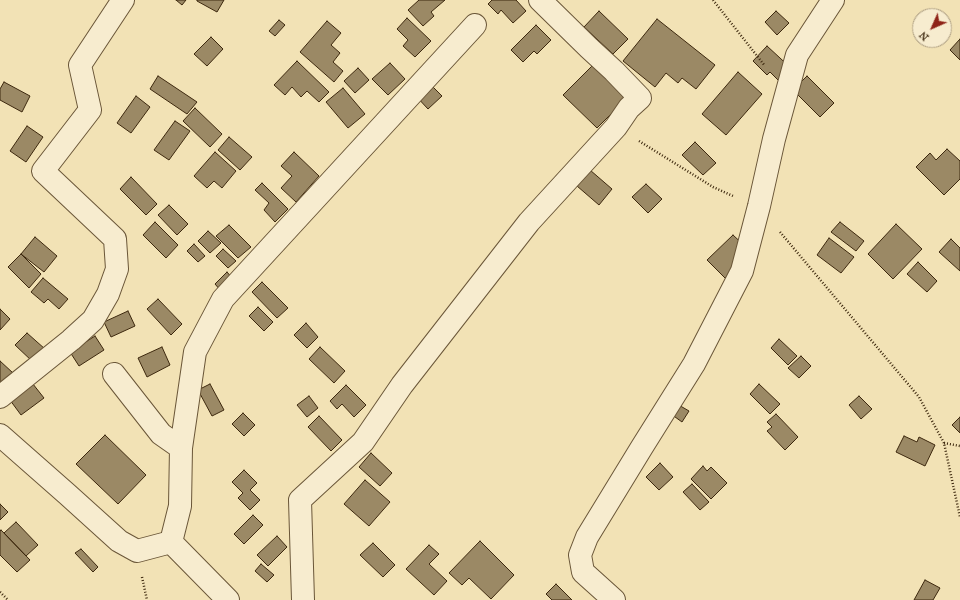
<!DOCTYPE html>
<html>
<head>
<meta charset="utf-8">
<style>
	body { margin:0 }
	#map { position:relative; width:960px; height:600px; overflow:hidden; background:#f2e2b5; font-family:"IM FELL French Canon",serif }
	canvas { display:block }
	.north { position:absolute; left:912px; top:8px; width:40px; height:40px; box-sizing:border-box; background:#f7eccf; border:1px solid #ad9e82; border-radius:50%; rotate:225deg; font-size:11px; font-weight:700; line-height:16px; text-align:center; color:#3d280e }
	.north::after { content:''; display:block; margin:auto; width:14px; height:18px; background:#8f2418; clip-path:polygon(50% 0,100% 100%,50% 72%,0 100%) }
</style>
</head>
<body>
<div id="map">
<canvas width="960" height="600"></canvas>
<div class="north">N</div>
</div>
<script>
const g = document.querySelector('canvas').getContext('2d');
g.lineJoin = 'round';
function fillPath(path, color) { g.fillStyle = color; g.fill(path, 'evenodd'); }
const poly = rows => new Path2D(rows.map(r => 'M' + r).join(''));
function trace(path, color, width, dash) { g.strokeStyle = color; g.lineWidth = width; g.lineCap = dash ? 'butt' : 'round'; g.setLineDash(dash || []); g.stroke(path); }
const building = poly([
	[176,0,186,0,182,5,176,0],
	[197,0,224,0,217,12,197,1,197,0],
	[419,0,445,0,431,12,434,16,423,26,408,10,419,0],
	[492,0,516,0,526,11,513,23,501,10,498,14,488,4,492,0],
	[599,11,628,39,613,54,584,27,599,11],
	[776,11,789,23,777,35,765,22,776,11],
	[407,18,431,41,415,57,403,46,408,40,397,29,407,18],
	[657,19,715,65,696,89,682,78,678,83,666,73,655,87,623,61,657,19],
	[279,20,285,25,275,36,269,31,279,20],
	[327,21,341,33,331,45,340,53,333,62,343,71,334,82,300,52,327,21],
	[536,25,551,40,537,54,534,51,523,62,511,50,536,25],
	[211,37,223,49,207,66,194,54,211,37],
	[960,39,960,60,950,50,960,39],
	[767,46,793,70,781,83,770,72,767,75,753,61,767,46],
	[297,61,329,92,319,102,307,91,301,97,292,87,285,95,274,85,297,61],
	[390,63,405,79,388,95,372,79,390,63],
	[593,65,627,98,597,128,563,95,593,65],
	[358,68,369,80,355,93,344,81,358,68],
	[738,72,762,94,726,135,702,114,738,72],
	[158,76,197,102,187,114,150,89,158,76],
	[807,76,834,103,820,117,793,90,807,76],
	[4,82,30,96,22,112,0,100,0,89,4,82],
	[428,82,442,96,428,109,415,95,428,82],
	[343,88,365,114,348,128,326,102,343,88],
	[136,96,150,107,131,133,117,123,136,96],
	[195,108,222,134,210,147,183,121,195,108],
	[175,121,190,131,169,160,154,150,175,121],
	[27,126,43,137,26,162,10,151,27,126],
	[229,137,252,157,240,170,218,150,229,137],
	[695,142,716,163,703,175,682,155,695,142],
	[947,149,960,161,960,179,944,195,916,167,930,153,936,160,947,149],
	[215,152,236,171,222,188,214,181,207,188,194,176,215,152],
	[294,152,319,176,296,202,281,188,292,176,281,166,294,152],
	[590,170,612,189,599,205,577,186,590,170],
	[131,177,157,204,146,215,120,189,131,177],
	[262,183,288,209,275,222,264,210,269,203,255,190,262,183],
	[646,184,662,199,648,213,632,197,646,184],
	[169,205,188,224,177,235,158,215,169,205],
	[155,222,178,245,166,258,143,235,155,222],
	[840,222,864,241,856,251,831,232,840,222],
	[896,224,922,249,893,279,868,254,896,224],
	[229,225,251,247,238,258,216,236,229,225],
	[208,231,221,243,210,253,198,241,208,231],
	[733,235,748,249,740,263,725,278,707,260,733,235],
	[35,237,57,256,44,272,21,254,35,237],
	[829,238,854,257,841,273,817,255,829,238],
	[951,239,960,248,960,271,939,252,951,239],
	[194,244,205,256,198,262,187,251,194,244],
	[223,249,236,261,228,268,216,256,223,249],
	[21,254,41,274,29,288,8,267,21,254],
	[918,262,937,281,927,292,907,274,918,262],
	[227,272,233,279,221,291,215,284,227,272],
	[43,278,68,299,59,309,48,299,44,303,31,292,43,278],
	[262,282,288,308,277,318,252,292,262,282],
	[158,299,182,324,171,335,147,309,158,299],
	[258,307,273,322,264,331,249,316,258,307],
	[0,309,10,319,0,330,0,309],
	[128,311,135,326,111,337,104,322,128,311],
	[306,323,318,337,307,348,294,335,306,323],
	[27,333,45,349,33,362,15,345,27,333],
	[95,336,104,350,79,366,70,352,95,336],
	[779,339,797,356,788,365,771,348,779,339],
	[162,347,170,365,147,377,138,358,162,347],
	[320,347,345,371,334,383,309,359,320,347],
	[801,356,811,366,799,378,788,368,801,356],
	[0,361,13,373,2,384,0,383,0,361],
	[29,379,44,398,21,415,7,396,29,379],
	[210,384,224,410,212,416,198,390,210,384],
	[759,384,780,404,770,414,750,394,759,384],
	[346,385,366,405,354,417,342,404,337,409,330,401,346,385],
	[309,396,318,408,307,417,297,405,309,396],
	[859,396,872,409,861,419,849,405,859,396],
	[677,404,689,411,682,422,671,414,677,404],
	[243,413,255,425,244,436,232,424,243,413],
	[776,414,798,437,785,450,767,431,772,427,767,422,776,414],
	[319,416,342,440,331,451,308,427,319,416],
	[960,417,960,433,952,425,960,417],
	[105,435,146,475,118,504,76,464,105,435],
	[904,436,917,442,919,437,935,445,925,466,896,452,904,436],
	[371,453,392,473,380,486,359,467,371,453],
	[660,463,673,477,659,490,646,477,660,463],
	[703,466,707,471,711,467,727,483,711,499,691,479,703,466],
	[244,470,257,483,250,490,260,500,250,510,238,498,243,493,232,482,244,470],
	[365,480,390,502,369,526,344,504,365,480],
	[692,484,709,502,700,510,683,492,692,484],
	[0,504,8,512,0,520,0,504],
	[253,515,263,525,244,544,234,534,253,515],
	[16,522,38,545,26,556,4,533,16,522],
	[1,530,30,560,17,572,0,555,0,531,1,530],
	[277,536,287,547,268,566,257,555,277,536],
	[480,541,514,575,491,599,469,578,462,585,449,573,480,541],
	[373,543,395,565,383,577,360,555,373,543],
	[429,545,439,554,429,564,447,581,434,595,406,569,429,545],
	[81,549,98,567,93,572,75,553,81,549],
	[261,564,274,575,267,582,255,571,261,564],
	[925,580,940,588,933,600,914,600,925,580],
	[556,584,572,600,552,600,546,594,556,584]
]);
const path = poly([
	[713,0,765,66],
	[639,141,713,187,733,196],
	[780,232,919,397,944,443,960,517],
	[944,443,960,446],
	[142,577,147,600],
	[0,592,8,600]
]);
const street = poly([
	[114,374,161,434,181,448],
	[0,397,71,340,93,320,108,294,117,269,115,239,43,171,90,110,80,65,123,0],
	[0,435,67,494,119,541,137,551,171,542,228,600],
	[171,542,180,506,181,448,195,352,223,299,475,25],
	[303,600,300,500,363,442,402,385,529,222,616,127,629,108,640,98,614,71,589,48,540,0],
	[614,600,583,572,580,555,587,537,642,447,694,364,742,271,759,206,774,139,797,55,833,0]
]);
fillPath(building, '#9b8965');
trace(building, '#3d280e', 1);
trace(street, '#6a5638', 24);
trace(path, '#3d280e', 2.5, [1, 2]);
trace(street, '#f7eccf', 22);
</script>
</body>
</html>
